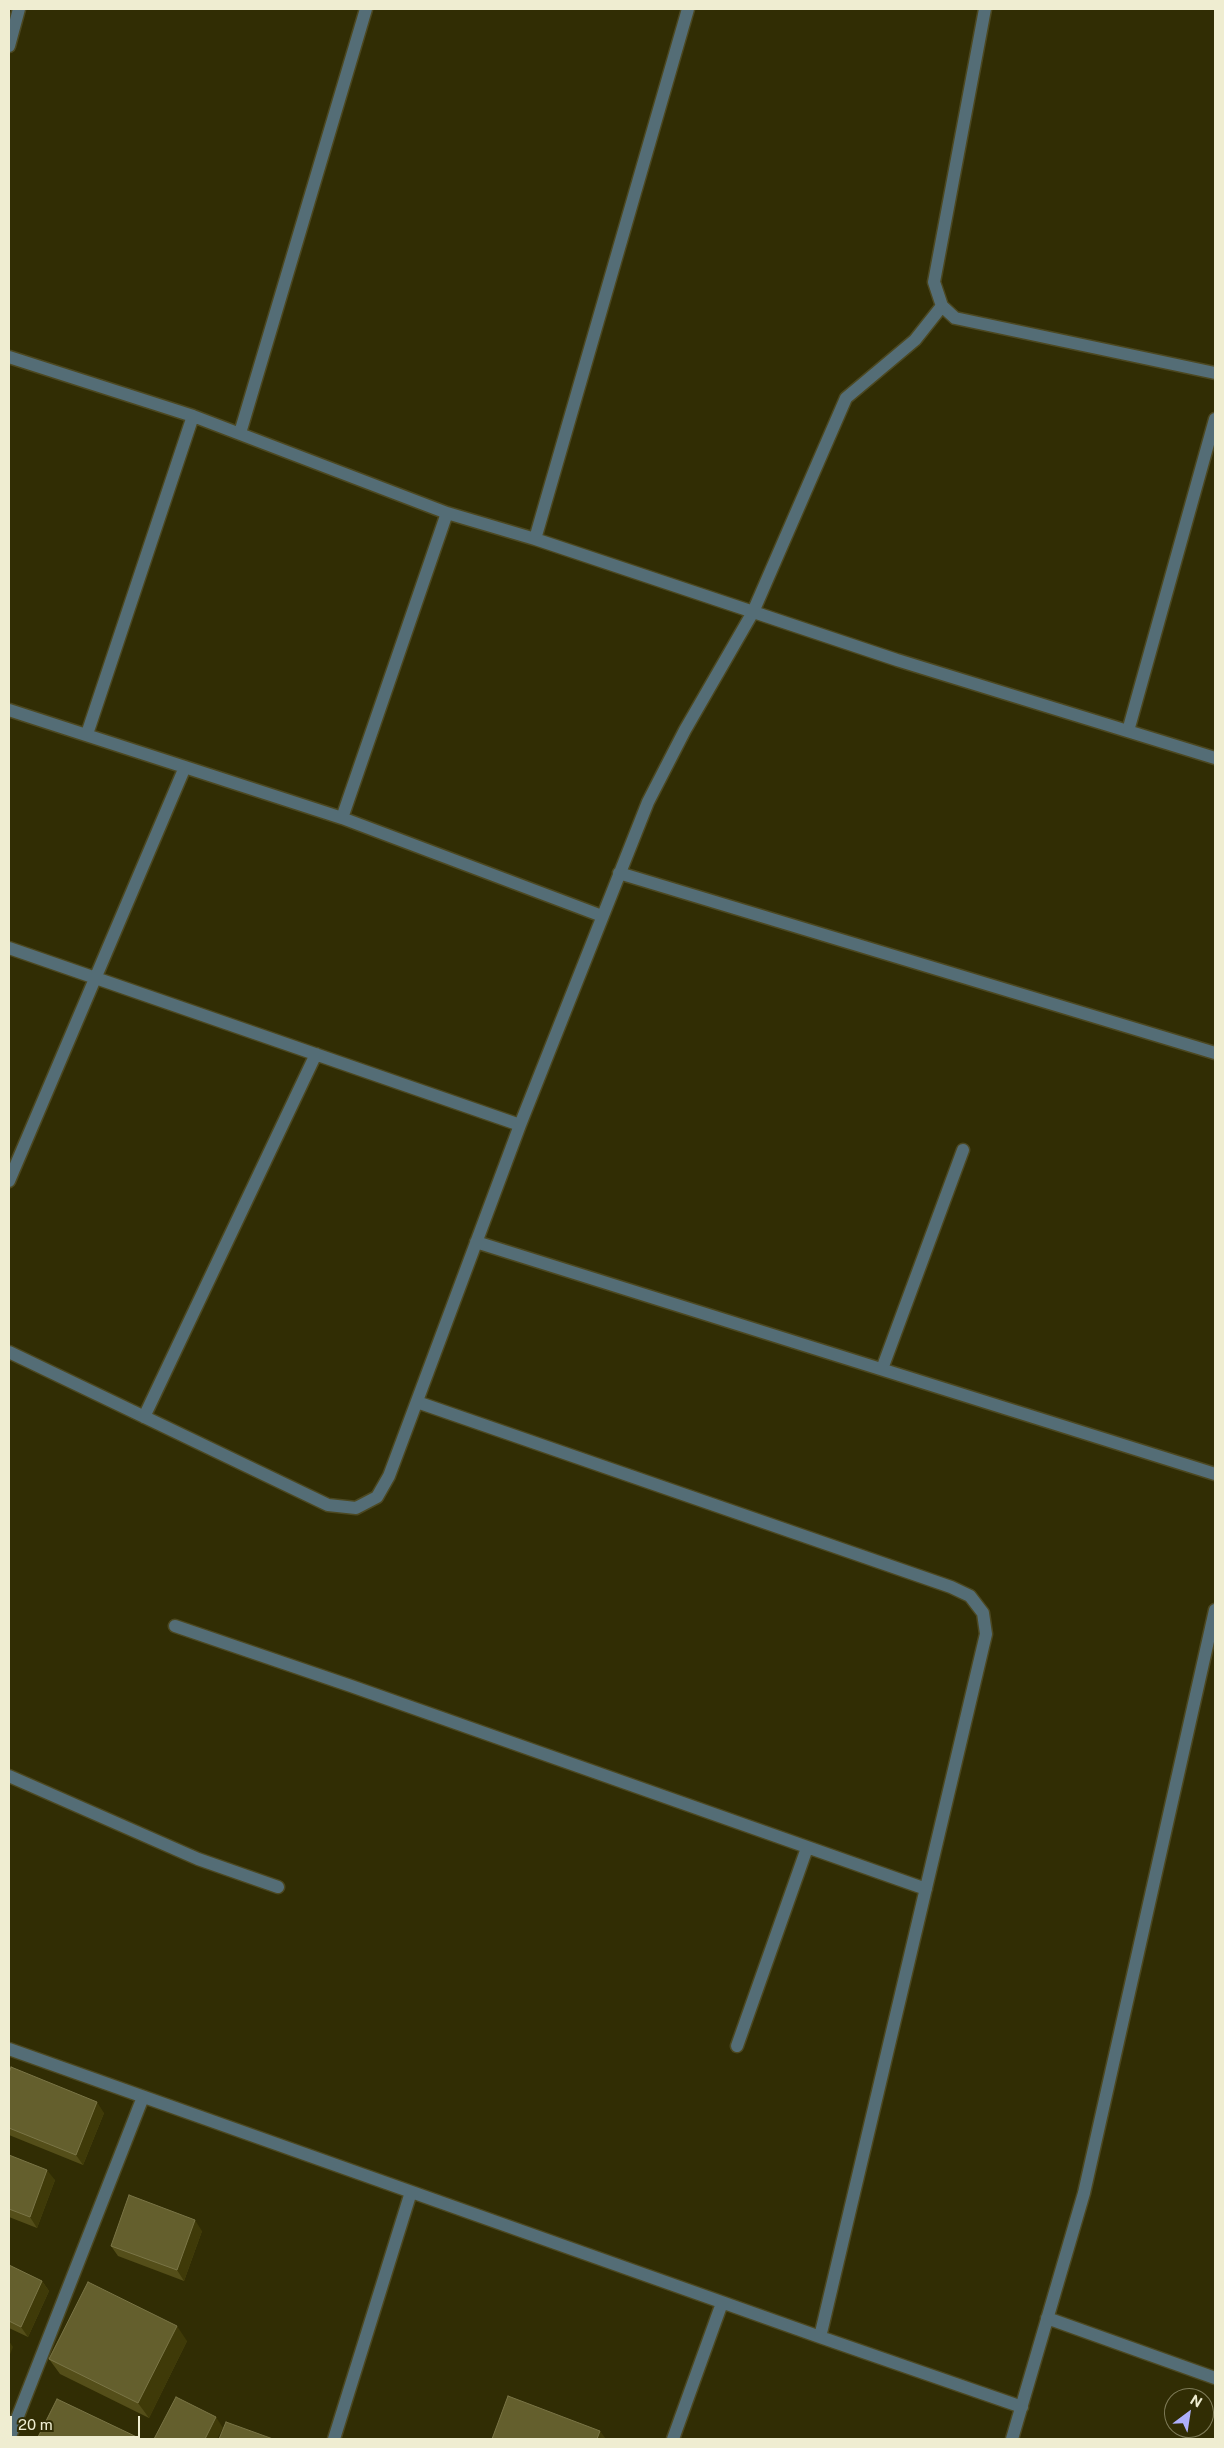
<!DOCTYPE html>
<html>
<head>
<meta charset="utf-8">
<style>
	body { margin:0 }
	#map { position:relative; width:1224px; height:2448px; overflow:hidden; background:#312d04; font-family:"Public Sans",sans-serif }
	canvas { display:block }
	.frame { position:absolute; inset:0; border:10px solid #efedd1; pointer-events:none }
	.north { position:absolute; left:1164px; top:2388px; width:50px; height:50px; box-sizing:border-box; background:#312d04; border:1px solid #7d7a56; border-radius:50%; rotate:31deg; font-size:14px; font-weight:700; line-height:20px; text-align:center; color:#efedd1 }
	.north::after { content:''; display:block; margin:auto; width:18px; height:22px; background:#adaffb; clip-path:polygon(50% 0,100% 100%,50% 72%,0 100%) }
	.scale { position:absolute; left:10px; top:2416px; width:130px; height:22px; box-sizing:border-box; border:2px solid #efedd1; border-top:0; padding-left:6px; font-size:15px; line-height:18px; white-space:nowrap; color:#efedd1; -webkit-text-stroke:4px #312d04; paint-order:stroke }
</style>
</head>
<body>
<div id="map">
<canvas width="1224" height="2448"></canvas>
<div class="frame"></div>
<div class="north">N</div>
<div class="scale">20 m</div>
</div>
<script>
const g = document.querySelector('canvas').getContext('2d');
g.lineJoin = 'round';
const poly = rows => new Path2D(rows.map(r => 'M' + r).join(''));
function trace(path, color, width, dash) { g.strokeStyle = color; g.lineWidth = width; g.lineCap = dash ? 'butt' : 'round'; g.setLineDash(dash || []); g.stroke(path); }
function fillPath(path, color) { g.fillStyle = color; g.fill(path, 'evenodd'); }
const minor = poly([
	[985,9,934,282,942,306,955,318,1215,373],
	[9,46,19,9],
	[9,357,193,416,447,513,535,539,897,660,1215,758],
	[240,433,366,9],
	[535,539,688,9],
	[9,710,342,818,602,916],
	[1128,731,1215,419],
	[87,734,193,416],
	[342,818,447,513],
	[619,873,1215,1053],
	[9,948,520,1125],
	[9,1181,185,767],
	[476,1242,1215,1474],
	[9,1352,328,1505,356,1508,377,1497,389,1476,520,1125,648,802,685,730,753,612,846,398,915,340,942,306],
	[882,1369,963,1150],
	[417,1402,951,1587,970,1596,983,1613,986,1634,820,2337],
	[144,1417,316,1054],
	[175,1626,351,1686,926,1889],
	[9,1776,198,1859,278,1887],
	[737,2046,807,1848],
	[9,2049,820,2337,1022,2407],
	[1047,2318,1215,2378],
	[9,2439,143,2097],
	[334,2439,411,2192],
	[673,2439,722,2303],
	[1012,2439,1084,2193,1215,1610]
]);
const wall = poly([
	[10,2068,104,2113,83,2165,9,2135,9,2073],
	[9,2155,55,2180,37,2228,9,2217],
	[202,2231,184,2281,118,2256,111,2246],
	[9,2265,42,2281,49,2291,28,2337,9,2328],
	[187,2341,149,2418,60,2374,49,2359]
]);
const shadedWall = poly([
	[97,2102,104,2113,83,2165,76,2155],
	[47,2170,55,2180,37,2228,30,2217],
	[195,2220,202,2231,184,2281,177,2270],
	[42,2281,49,2291,28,2337,21,2327],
	[177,2326,187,2341,149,2418,138,2403],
	[9,2341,13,2347,9,2357],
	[216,2417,223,2428,217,2439,205,2439],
	[600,2431,606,2439,597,2439]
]);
const building = poly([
	[11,2067,97,2102,76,2155,9,2128,9,2073,11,2067],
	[9,2155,47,2170,30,2217,9,2209,9,2155],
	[129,2195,195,2220,177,2270,111,2246,129,2195],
	[9,2265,42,2281,21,2327,9,2321,9,2265],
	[88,2282,177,2326,138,2403,49,2359,88,2282],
	[508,2396,600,2431,597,2439,492,2439,508,2396],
	[176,2397,216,2417,205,2439,154,2439,176,2397],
	[57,2399,141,2439,37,2439,57,2399],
	[226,2422,273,2439,219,2439,226,2422]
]);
trace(minor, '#4c4821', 15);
trace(minor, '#546d76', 12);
fillPath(wall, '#544e19');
fillPath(shadedWall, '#3f3a08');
fillPath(building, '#645f2d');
trace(building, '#7a7546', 1);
</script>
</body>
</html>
